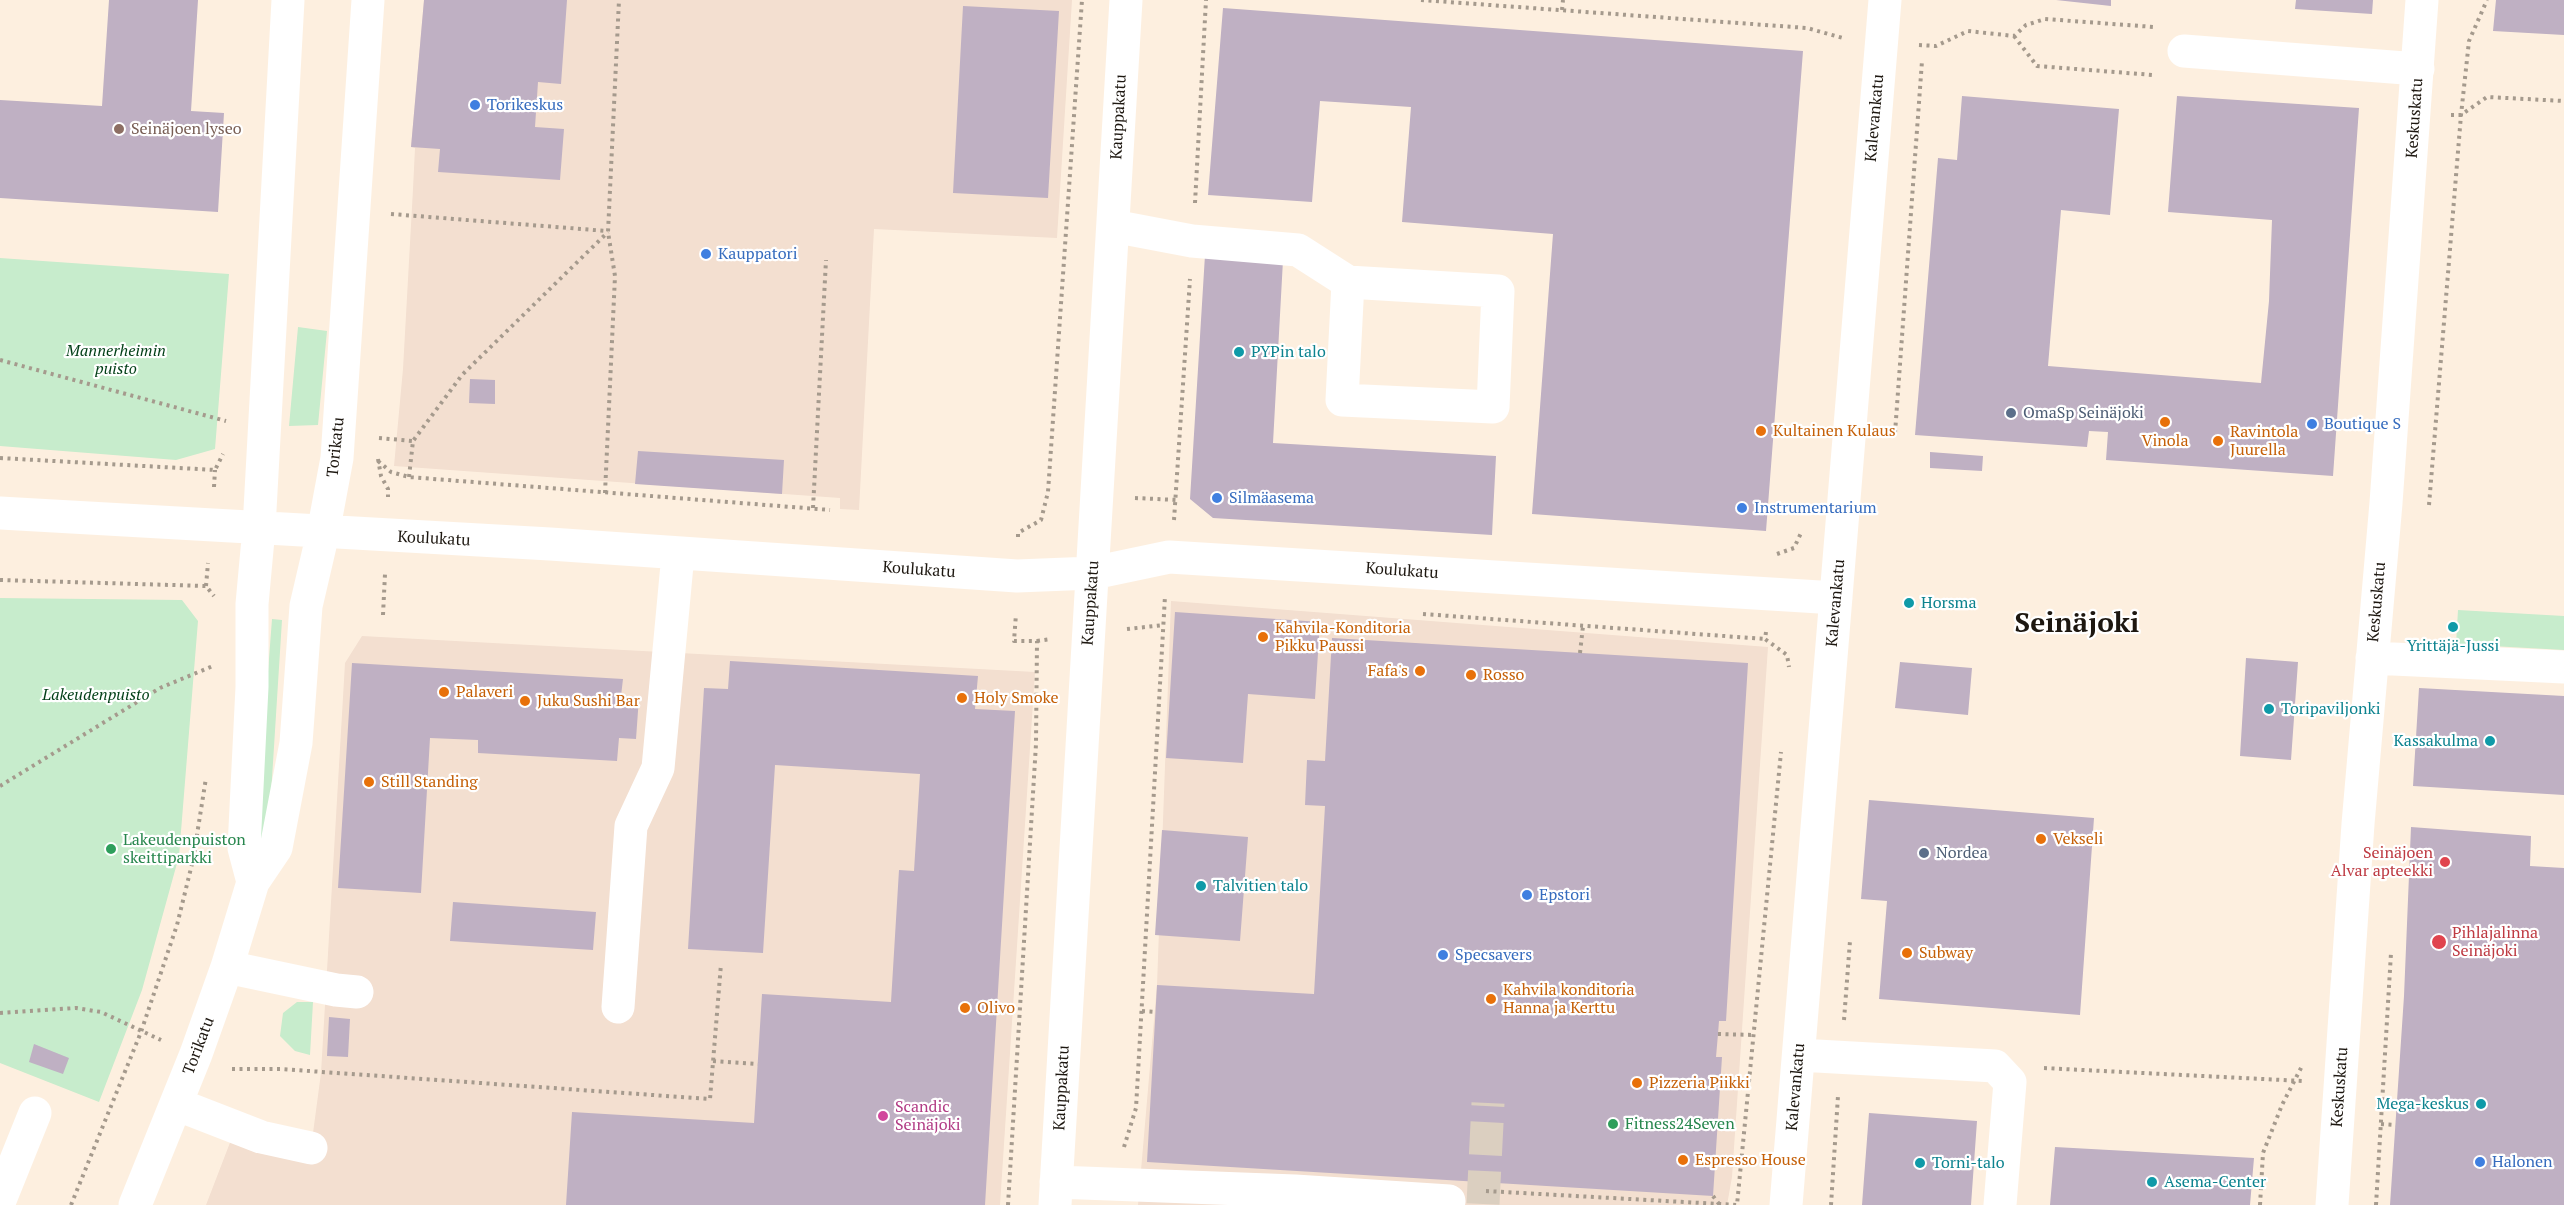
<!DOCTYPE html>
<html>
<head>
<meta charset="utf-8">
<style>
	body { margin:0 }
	canvas { display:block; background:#fdefdf }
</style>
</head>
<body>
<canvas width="2564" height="1205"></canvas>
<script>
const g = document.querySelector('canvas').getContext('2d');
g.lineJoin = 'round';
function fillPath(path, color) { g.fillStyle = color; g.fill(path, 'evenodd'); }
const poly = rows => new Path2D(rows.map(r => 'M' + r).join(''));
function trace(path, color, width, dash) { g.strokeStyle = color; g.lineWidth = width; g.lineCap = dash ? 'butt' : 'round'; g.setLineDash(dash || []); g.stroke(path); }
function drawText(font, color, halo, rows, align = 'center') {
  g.font = font + ' "PT Serif",serif'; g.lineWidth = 4.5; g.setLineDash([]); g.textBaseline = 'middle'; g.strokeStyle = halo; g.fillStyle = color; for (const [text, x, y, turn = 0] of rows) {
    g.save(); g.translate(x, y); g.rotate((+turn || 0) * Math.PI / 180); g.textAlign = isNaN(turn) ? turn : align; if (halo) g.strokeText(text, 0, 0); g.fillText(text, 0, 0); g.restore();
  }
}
const commercial = poly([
	[424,0,1072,0,1057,238,874,229,859,510,840,509,840,498,394,466,403,369,413,189,415,148,411,147],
	[1171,601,1768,647,1732,1177,1727,1205,1138,1205,1157,985],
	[362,636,1035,672,1000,1205,206,1205,236,1127,311,1148,321,1073,345,663]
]);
const green = poly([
	[0,258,229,274,215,449,176,460,0,446],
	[298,327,327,331,318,425,289,426],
	[0,598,182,600,198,621,179,856,142,990,99,1102,0,1063],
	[2458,610,2564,616,2564,650,2456,644],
	[272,619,282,620,270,810,263,846,256,830],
	[297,1002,313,1002,310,1055,295,1051,280,1036,283,1013]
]);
const building = poly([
	[109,0,198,0,191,111,224,113,218,212,0,198,0,100,102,106],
	[424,0,567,0,561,84,538,82,535,127,564,129,560,180,438,172,440,149,411,147],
	[2056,0,2111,0,2111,6],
	[2296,0,2373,0,2372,14,2295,9],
	[2496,0,2564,0,2564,35,2493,31],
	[963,6,1059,11,1048,198,953,193],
	[1223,8,1803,51,1766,531,1532,514,1553,234,1402,222,1411,107,1320,101,1312,202,1208,195],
	[1962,96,2119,109,2110,215,2061,210,2048,366,2261,383,2269,301,2272,220,2168,212,2177,96,2359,108,2333,476,2106,460,2108,432,2089,431,2087,447,1915,435,1938,158,1957,160],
	[1205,255,1283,260,1273,443,1496,456,1492,535,1213,518,1190,499],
	[470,379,495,380,495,404,469,403],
	[638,451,784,460,782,494,635,484],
	[1930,452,1983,456,1982,471,1930,468],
	[1175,612,1320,622,1315,699,1248,694,1243,763,1166,758],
	[1332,638,1748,663,1726,1021,1719,1021,1718,1034,1716,1057,1722,1057,1713,1196,1147,1162,1157,985,1314,994,1325,806,1305,805,1307,760,1325,761],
	[2246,658,2298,662,2291,760,2240,756],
	[730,661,978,676,975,709,1015,711,985,1205,566,1205,572,1112,754,1123,762,994,891,1002,899,870,914,871,920,774,775,765,763,953,688,949,704,688,728,689],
	[1900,662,1972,668,1968,715,1895,708],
	[352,663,623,679,621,696,639,697,636,739,619,738,617,761,478,753,478,740,430,738,421,893,338,888],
	[2419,688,2564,696,2564,795,2413,786],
	[1869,800,2094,818,2080,1015,1879,999,1887,901,1861,899],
	[2411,827,2531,836,2530,866,2564,868,2564,1205,2390,1205,2404,996],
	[1162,830,1248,837,1240,941,1155,935],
	[453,902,596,912,593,950,450,941],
	[329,1017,350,1019,348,1057,327,1056],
	[34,1044,69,1058,63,1074,29,1062],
	[1869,1113,1977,1121,1971,1205,1862,1205],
	[2055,1147,2254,1158,2250,1205,2050,1205]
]);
const minorTunnel = poly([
	[1483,1204,1488,1103]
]);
const path = poly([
	[1421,0,1807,28,1843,38],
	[1562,10,1563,0],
	[2014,36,2037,66,2153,75],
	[1919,45,1936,46,1968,31,2014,36,2026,25,2045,19,2154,27],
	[2451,115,2461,115,2487,97,2564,101],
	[1195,203,1206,0],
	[391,214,607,231],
	[0,360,226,421],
	[1895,433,1922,61],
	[379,438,413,441],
	[0,458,215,470,223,454],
	[378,459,381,476,388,489,388,497],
	[378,461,391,472,409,477,830,510],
	[409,477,413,441,462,375,608,232],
	[214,487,215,470],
	[605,493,615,276,608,232,619,0],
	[1135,498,1177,500],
	[2429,505,2461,115,2469,41,2487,0],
	[813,508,826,260],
	[1174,520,1190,279],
	[1018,537,1018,533,1041,520,1048,492,1082,0],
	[1777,554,1794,548,1801,533],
	[0,580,206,586,214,596],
	[206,586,208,563],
	[1423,614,1765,639],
	[383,615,385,574],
	[1127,629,1164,625],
	[1766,632,1765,639,1787,655,1789,667],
	[1037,641,1051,639],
	[1580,653,1583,626],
	[0,786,160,688,213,666],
	[1142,1011,1156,1012],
	[0,1013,76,1008,101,1012,161,1040],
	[1844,1020,1850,941],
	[1718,1034,1755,1035],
	[713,1061,758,1064],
	[2044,1068,2303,1081],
	[232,1069,280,1069,710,1099,721,964],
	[2381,1124,2396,1125],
	[1124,1147,1136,1108,1165,596],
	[1486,1191,1737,1205,1781,752],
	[1713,1196,1719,1204],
	[71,1205,141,1032,177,925,193,860,206,778],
	[1008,1205,1036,744,1037,641,1014,641,1016,614],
	[1831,1205,1838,1096],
	[2260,1205,2263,1153,2282,1105,2302,1066],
	[2376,1205,2391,953]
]);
const minor = poly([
	[2184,51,2418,69],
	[1113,226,1192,241,1298,250,1348,282,1342,400,1493,407,1498,291,1348,282],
	[0,513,550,544,1017,576,1093,573,1169,557,1836,598],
	[2372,658,2564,667],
	[253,882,244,848,252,687,252,604,259,528,288,0],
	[227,967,336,990,357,992],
	[618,1007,631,826,658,768,678,554],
	[1799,1055,1995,1066,2010,1082,2000,1205],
	[176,1104,261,1137,311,1148],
	[1056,1182,1295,1191,1449,1201],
	[0,1200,35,1113],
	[135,1205,196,1054,227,967,253,882,276,848,296,743,306,606,323,533,337,458,368,0],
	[1055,1205,1126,0],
	[1786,1205,1885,0],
	[2332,1205,2358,824,2386,503,2422,0]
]);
const markers = [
	[475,105,6,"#3f7fe0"],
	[119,129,6,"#8d6e63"],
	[706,254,6,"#3f7fe0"],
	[1239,352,6,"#0f9aa8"],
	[2011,413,6,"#5c6f8a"],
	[2165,422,6,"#e8710a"],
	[2312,424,6,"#3f7fe0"],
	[1761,431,6,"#e8710a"],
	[2218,441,6,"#e8710a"],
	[1217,498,6,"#3f7fe0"],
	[1742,508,6,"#3f7fe0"],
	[1909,603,6,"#0f9aa8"],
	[2453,627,6,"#0f9aa8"],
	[1263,637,6,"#e8710a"],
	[1420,671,6,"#e8710a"],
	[1471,675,6,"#e8710a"],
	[444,692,6,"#e8710a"],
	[962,698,6,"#e8710a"],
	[525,701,6,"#e8710a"],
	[2269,709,6,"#0f9aa8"],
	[2490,741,6,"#0f9aa8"],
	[369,782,6,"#e8710a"],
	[2041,839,6,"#e8710a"],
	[111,849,6,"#2e9e5b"],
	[1924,853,6,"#5c6f8a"],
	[2445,862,6,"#e0444e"],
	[1201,886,6,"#0f9aa8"],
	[1527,895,6,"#3f7fe0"],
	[2439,942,8,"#e0444e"],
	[1907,953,6,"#e8710a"],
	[1443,955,6,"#3f7fe0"],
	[1491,999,6,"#e8710a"],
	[965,1008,6,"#e8710a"],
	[1637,1083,6,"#e8710a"],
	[2481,1104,6,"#0f9aa8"],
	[883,1116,6,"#d1479c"],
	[1613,1124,6,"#2e9e5b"],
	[1683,1160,6,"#e8710a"],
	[2480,1162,6,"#3f7fe0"],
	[1920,1163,6,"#0f9aa8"],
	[2152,1182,6,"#0f9aa8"]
];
const shopNames = [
	["Torikeskus",487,105],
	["Kauppatori",718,254],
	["Boutique S",2324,424],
	["Silmäasema",1229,498],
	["Instrumentarium",1754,508],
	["Epstori",1539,895],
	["Specsavers",1455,955],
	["Halonen",2492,1162]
];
const streetNames = [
	["Kauppakatu",1119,117,-87],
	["Kalevankatu",1875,118,-85],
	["Keskuskatu",2415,118,-86],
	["Torikatu",336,447,-84],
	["Koulukatu",434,539,3],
	["Koulukatu",919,570,4],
	["Koulukatu",1402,571,4],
	["Keskuskatu",2377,602,-85],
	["Kauppakatu",1091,603,-86],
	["Kalevankatu",1836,603,-85],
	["Torikatu",199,1046,-69],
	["Kalevankatu",1796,1087,-85],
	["Keskuskatu",2340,1087,-86],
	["Kauppakatu",1062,1088,-87]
];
const educationNames = [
	["Seinäjoen lyseo",131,129]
];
const parkNames = [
	["Mannerheimin",116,351],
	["puisto",116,369],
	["Lakeudenpuisto",96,695]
];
const cultureNames = [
	["PYPin talo",1251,352],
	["Horsma",1921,603],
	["Yrittäjä-Jussi",2453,646,"center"],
	["Toripaviljonki",2281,709],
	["Kassakulma",2478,741,"right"],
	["Talvitien talo",1213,886],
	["Mega-keskus",2469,1104,"right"],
	["Torni-talo",1932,1163],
	["Asema-Center",2164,1182]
];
const serviceNames = [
	["OmaSp Seinäjoki",2023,413],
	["Nordea",1936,853]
];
const foodNames = [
	["Kultainen Kulaus",1773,431],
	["Ravintola",2230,432],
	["Juurella",2230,450],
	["Vinola",2165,441,"center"],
	["Kahvila-Konditoria",1275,628],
	["Pikku Paussi",1275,646],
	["Fafa's",1408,671,"right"],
	["Rosso",1483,675],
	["Palaveri",456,692],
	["Holy Smoke",974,698],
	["Juku Sushi Bar",537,701],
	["Still Standing",381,782],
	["Vekseli",2053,839],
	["Subway",1919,953],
	["Kahvila konditoria",1503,990],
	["Hanna ja Kerttu",1503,1008],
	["Olivo",977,1008],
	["Pizzeria Piikki",1649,1083],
	["Espresso House",1695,1160]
];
const leisureNames = [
	["Lakeudenpuiston",123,840],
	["skeittiparkki",123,858],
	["Fitness24Seven",1625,1124]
];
const healthNames = [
	["Seinäjoen",2433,853],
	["Alvar apteekki",2433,871],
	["Pihlajalinna",2452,933,"left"],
	["Seinäjoki",2452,951,"left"]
];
const hotelNames = [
	["Scandic",895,1107],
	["Seinäjoki",895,1125]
];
const townNames = [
	["Seinäjoki",2077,624]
];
fillPath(commercial, '#f3dfd0');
fillPath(green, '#c7eccc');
fillPath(building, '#bfb0c3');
trace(minorTunnel, '#dbcfc0', 33, [33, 16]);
trace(path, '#a59a8d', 4, [3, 4.5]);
trace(minor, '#fff', 33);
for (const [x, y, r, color] of markers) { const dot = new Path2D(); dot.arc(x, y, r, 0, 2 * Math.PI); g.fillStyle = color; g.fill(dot); trace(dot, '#fff', 2); }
drawText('16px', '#366cbe', '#fff', shopNames, 'left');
drawText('16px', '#1d1710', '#fff', streetNames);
drawText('16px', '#785e54', '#fff', educationNames, 'left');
drawText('italic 16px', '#003e16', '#fff', parkNames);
drawText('16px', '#0d838f', '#fff', cultureNames, 'left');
drawText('16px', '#4e5e75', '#fff', serviceNames, 'left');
drawText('16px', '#c56008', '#fff', foodNames, 'left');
drawText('16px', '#27864d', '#fff', leisureNames, 'left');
drawText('16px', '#be3a42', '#fff', healthNames, 'right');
drawText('16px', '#b23c85', '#fff', hotelNames, 'left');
drawText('bold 28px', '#1d1710', '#fff', townNames);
</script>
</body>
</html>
